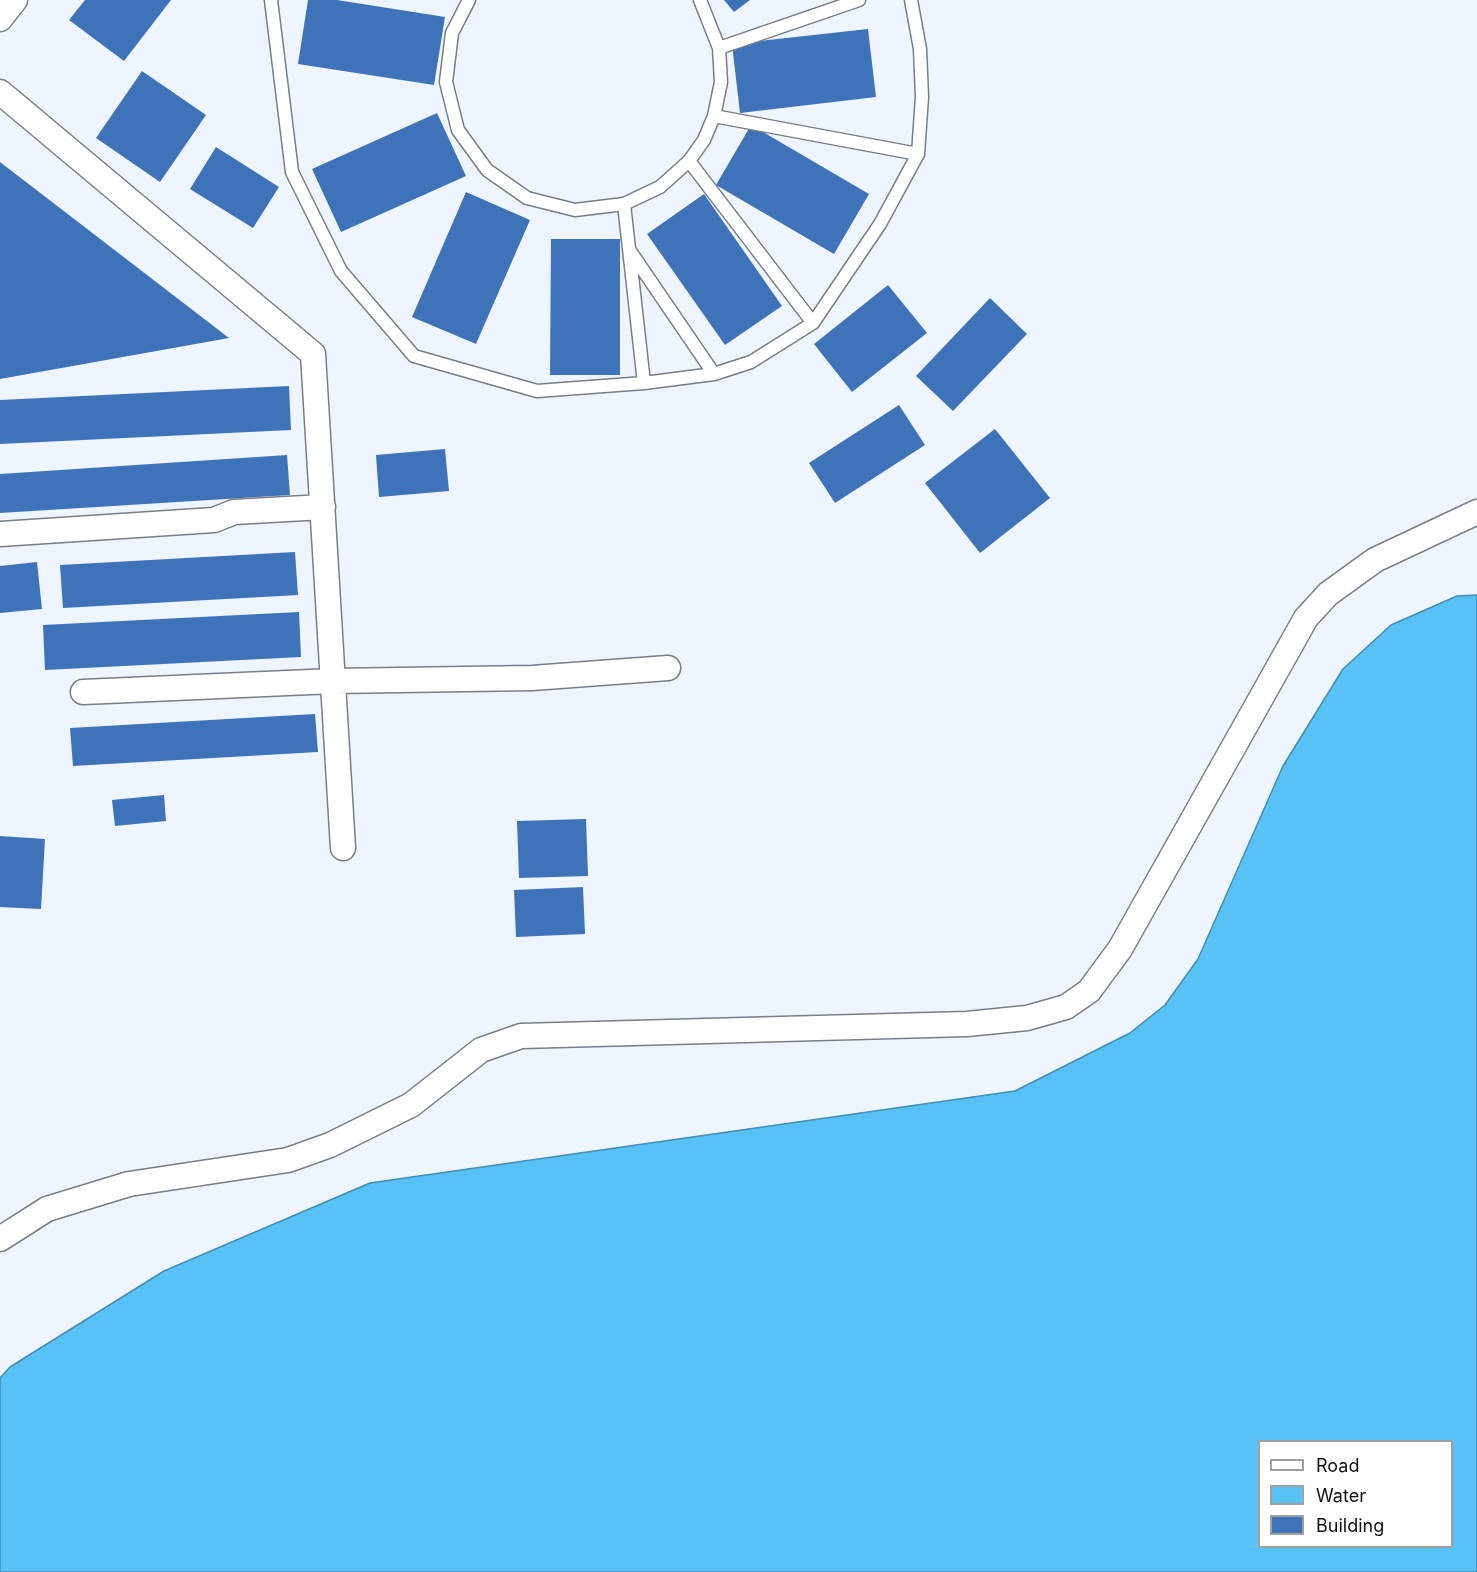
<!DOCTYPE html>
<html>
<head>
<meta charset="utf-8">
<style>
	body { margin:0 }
	#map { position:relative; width:1477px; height:1572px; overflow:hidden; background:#eef5fe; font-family:Inter,sans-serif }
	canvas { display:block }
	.legend { position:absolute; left:1258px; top:1440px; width:195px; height:108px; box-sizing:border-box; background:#fff; border:2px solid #9fa0a1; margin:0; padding:8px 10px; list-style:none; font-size:18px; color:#0f1114 }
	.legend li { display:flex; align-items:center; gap:12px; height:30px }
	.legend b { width:30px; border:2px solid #9fa0a1 }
</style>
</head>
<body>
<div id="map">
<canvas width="1477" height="1572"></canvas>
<ul class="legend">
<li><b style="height:8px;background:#fff"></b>Road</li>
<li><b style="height:16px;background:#58c2f7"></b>Water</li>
<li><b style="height:16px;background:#3f73b9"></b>Building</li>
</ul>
</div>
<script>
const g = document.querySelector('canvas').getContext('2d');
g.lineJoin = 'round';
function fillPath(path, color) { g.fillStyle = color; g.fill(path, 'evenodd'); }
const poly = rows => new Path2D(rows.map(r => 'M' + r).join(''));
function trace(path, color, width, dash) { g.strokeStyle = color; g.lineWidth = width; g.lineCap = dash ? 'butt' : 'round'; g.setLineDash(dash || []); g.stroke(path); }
const water = poly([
	[1477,595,1477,1572,0,1572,0,1378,10,1367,164,1271,370,1183,1015,1091,1130,1033,1165,1005,1198,959,1283,766,1343,669,1391,625,1457,596,1477,595],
	[1260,1442,1452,1442,1452,1546,1260,1546,1260,1442]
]);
const building = poly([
	[85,0,171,0,124,61,69,20],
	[308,0,337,0,445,17,434,85,298,64],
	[724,0,750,0,734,12],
	[868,29,876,97,740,113,732,44],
	[142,71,206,115,160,182,96,138],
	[437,113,466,176,341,232,312,169],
	[751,125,869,194,834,254,716,185],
	[216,147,279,187,253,228,190,189],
	[0,162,229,338,0,379],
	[466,192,530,220,476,344,412,317],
	[704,194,782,306,725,345,647,234],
	[551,239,620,239,620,375,550,375],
	[888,285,927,333,852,392,814,344],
	[990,298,1027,334,953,411,916,376],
	[289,386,291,430,0,444,0,400],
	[899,405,925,445,835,503,809,463],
	[995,429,1050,498,980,553,925,483],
	[445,449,449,491,379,497,376,455],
	[287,455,290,495,0,513,0,474],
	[295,552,298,595,63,608,60,565],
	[37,562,42,609,0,613,0,566],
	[299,612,301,657,45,670,43,625],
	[315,714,318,752,73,766,70,728],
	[164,795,166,821,115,826,112,800],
	[586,819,588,876,519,878,517,821],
	[0,836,45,839,41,909,0,907],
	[583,887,585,934,516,937,514,890]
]);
const lane = poly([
	[271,0,292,172,341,271,414,356,537,391,644,383,714,374,751,362,813,323,880,224,918,154,922,97,920,49,911,0],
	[469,0,452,33,446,82,458,130,487,170,527,198,575,210,624,204,660,187,689,161,704,140,714,116,721,82,719,48,700,0],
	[719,48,859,0],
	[714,116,918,154],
	[689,161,813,323],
	[624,204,644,383],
	[630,251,714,374]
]);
const street = poly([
	[0,19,15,0],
	[0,92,313,354,343,848],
	[0,534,214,520,234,512,323,507],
	[83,692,333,681,532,678,668,668],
	[0,1239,47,1209,129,1184,288,1160,330,1145,411,1105,481,1050,521,1036,967,1024,1027,1018,1066,1007,1089,991,1120,949,1306,618,1328,594,1375,560,1477,512]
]);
fillPath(water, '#58c2f7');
trace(water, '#428db3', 1.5);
fillPath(building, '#3f73b9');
trace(lane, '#787e86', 15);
trace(street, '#787e86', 27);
trace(lane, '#fff', 12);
trace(street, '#fff', 24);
</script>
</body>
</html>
